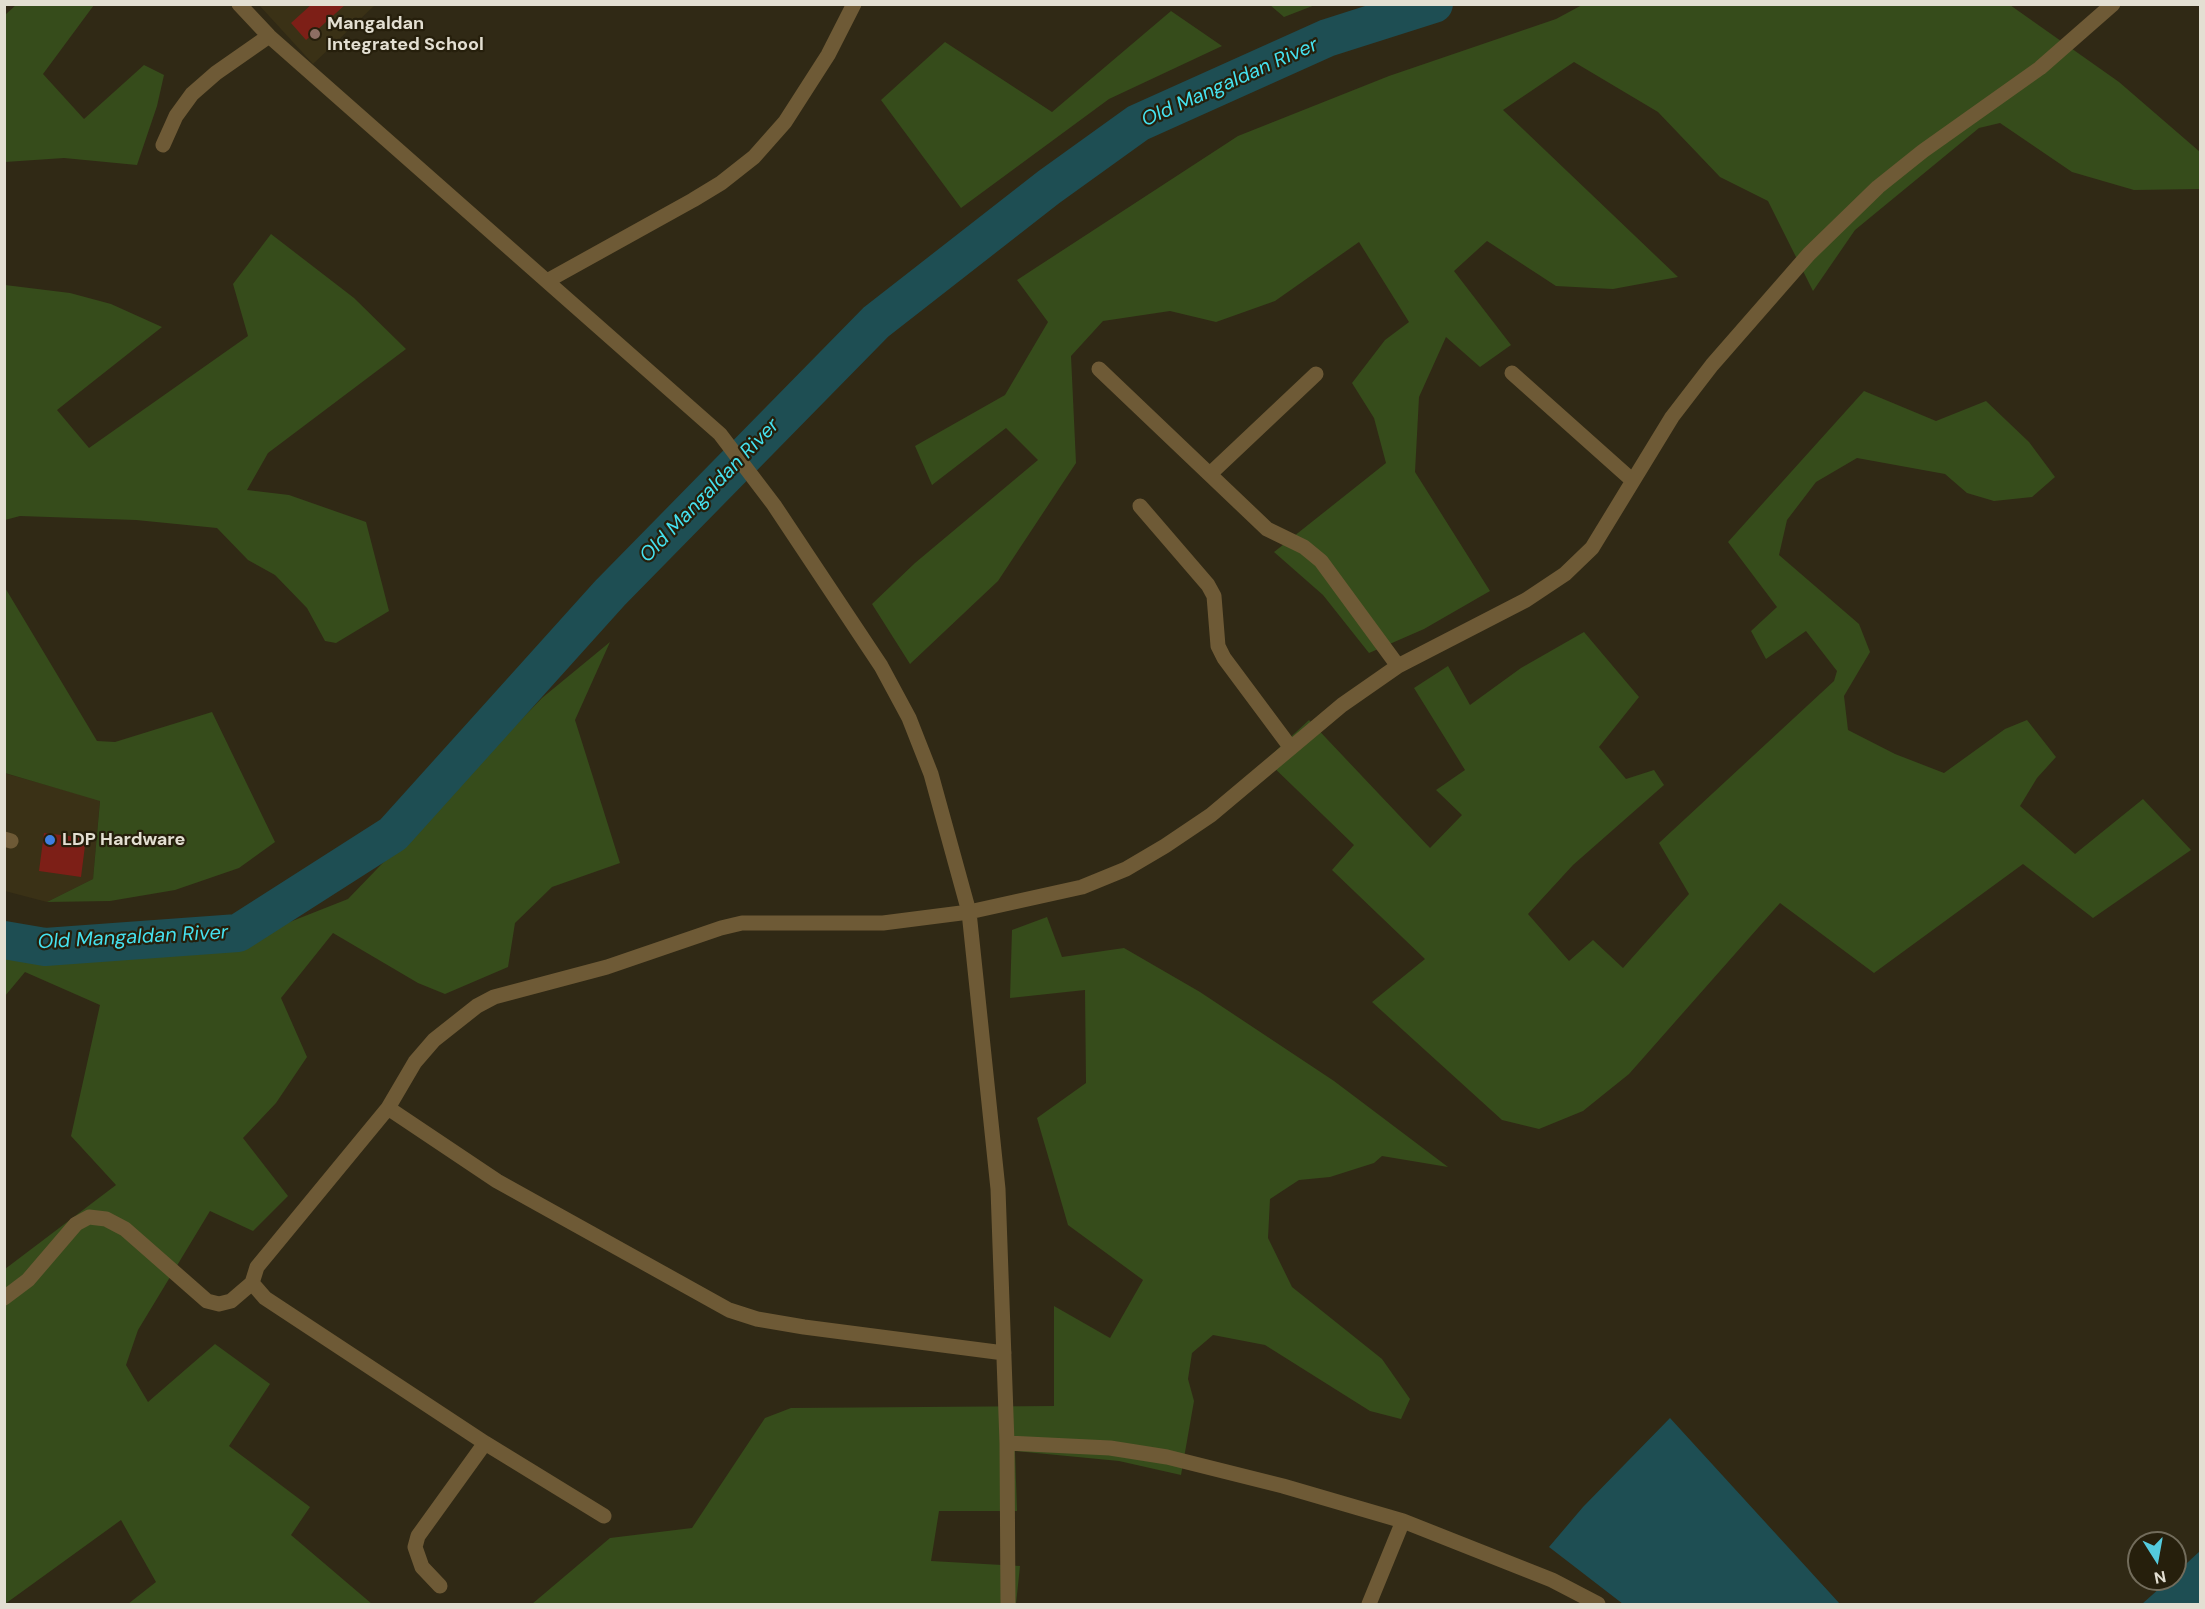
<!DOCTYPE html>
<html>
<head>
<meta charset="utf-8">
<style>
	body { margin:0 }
	#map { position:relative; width:2205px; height:1609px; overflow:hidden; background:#302915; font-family:"DM Sans",sans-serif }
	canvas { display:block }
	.frame { position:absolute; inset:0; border:6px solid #e3dfd2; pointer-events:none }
	.north { position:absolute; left:2127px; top:1531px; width:60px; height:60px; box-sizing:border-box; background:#261f0c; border:2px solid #726c5b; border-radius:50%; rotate:169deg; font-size:16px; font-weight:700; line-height:24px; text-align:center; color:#e3dfd2 }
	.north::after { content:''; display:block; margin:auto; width:21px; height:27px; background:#54cadd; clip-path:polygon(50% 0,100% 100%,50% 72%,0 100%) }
</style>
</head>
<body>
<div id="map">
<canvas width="2205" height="1609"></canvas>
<div class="frame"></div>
<div class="north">N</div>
</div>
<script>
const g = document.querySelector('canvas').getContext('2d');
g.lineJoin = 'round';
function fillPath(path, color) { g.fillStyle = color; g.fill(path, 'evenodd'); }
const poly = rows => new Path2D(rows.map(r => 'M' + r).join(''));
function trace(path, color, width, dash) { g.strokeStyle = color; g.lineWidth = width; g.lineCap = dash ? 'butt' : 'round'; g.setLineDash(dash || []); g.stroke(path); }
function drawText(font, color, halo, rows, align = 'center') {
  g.font = font + ' "DM Sans",sans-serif'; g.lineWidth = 4.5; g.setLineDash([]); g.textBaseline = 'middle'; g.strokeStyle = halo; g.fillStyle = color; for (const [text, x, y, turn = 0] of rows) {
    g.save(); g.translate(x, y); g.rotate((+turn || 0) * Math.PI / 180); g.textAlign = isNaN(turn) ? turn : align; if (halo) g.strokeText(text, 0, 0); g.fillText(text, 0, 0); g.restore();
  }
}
const built = poly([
	[259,5,375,5,313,64],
	[4,773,100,800,93,879,47,902,5,891]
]);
const green = poly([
	[17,4,94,5,43,74,84,119,144,65,164,75,157,106,137,165,64,158,5,162,5,15],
	[1270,5,1315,5,1284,17],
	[1582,5,2010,5,2119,82,2200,152,2200,189,2134,190,2072,172,2000,123,1979,128,1855,230,1813,291,1768,201,1720,177,1658,112,1574,62,1503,110,1678,277,1613,289,1556,286,1487,241,1454,271,1511,345,1480,367,1446,337,1419,397,1415,472,1490,591,1424,629,1369,653,1323,595,1274,552,1386,463,1374,418,1352,383,1385,340,1409,322,1359,242,1275,301,1216,322,1170,311,1103,321,1071,356,1076,463,998,581,910,664,872,604,915,563,1038,460,1006,428,932,485,915,446,1005,395,1048,322,1017,280,1238,136,1389,76,1556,19],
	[1171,11,1222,46,1109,99,961,208,881,100,945,42,1052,112],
	[271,234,354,298,406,349,268,453,247,490,289,495,366,522,389,611,336,643,325,641,307,608,275,575,248,560,217,528,136,520,20,516,5,520,5,285,70,293,111,304,162,327,57,410,89,448,248,336,233,284],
	[1864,391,1936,421,1986,401,2029,442,2055,477,2032,497,1994,501,1967,493,1945,474,1857,458,1816,482,1787,520,1779,555,1859,624,1870,652,1844,696,1848,730,1895,754,1944,773,2005,729,2027,720,2056,757,2037,778,2020,806,2075,854,2143,799,2191,850,2093,918,2023,864,1874,973,1780,903,1629,1074,1583,1111,1539,1129,1502,1120,1372,1002,1425,959,1332,870,1354,845,1266,760,1309,720,1430,848,1462,815,1436,790,1465,770,1414,688,1448,666,1470,705,1521,668,1584,632,1639,697,1599,747,1626,779,1654,770,1664,785,1573,865,1528,914,1569,961,1593,940,1623,968,1689,894,1659,843,1834,681,1837,671,1806,631,1766,659,1751,631,1777,607,1728,542],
	[4,586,97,741,115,742,212,712,275,842,239,868,175,890,110,901,47,902,93,879,100,801,5,773],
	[610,642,575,720,620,863,552,887,515,923,508,967,445,994,418,983,333,933,281,998,307,1057,276,1103,243,1138,288,1196,253,1231,210,1211,138,1330,126,1365,148,1402,215,1344,270,1384,229,1446,310,1507,291,1535,372,1604,128,1604,156,1582,121,1520,5,1604,5,1269,116,1185,71,1136,100,1005,25,972,5,996,5,955,86,959,234,944,348,899,542,698],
	[1047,917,1062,957,1124,948,1200,992,1334,1081,1448,1167,1382,1156,1374,1163,1330,1177,1299,1180,1270,1199,1268,1238,1292,1287,1382,1359,1410,1399,1401,1419,1370,1411,1265,1345,1213,1335,1192,1353,1188,1379,1194,1401,1181,1475,1119,1461,1015,1451,1017,1511,939,1511,931,1561,1020,1566,1016,1604,532,1604,610,1538,692,1528,765,1418,791,1408,1054,1406,1054,1306,1110,1338,1143,1280,1068,1225,1037,1118,1086,1083,1085,990,1010,998,1012,930]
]);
const water = poly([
	[1670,1418,1840,1604,1623,1604,1549,1547,1583,1507],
	[2200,1551,2200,1604,2142,1604,2170,1579,2175,1579,2175,1574]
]);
const river = poly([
	[4,940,45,947,238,933,393,834,610,593,876,322,1049,187,1138,123,1327,38,1434,4]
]);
const building = poly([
	[312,4,346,4,306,40,291,23],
	[44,833,86,838,81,877,39,871]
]);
const minor = poly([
	[239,4,269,36,720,434,774,505,881,666,909,718,931,774,969,912,998,1189,1007,1443,1008,1604],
	[163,145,176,116,192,94,216,73,269,36],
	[547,281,693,200,721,183,754,157,785,122,828,55,854,4],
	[1099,369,1267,529,1304,547,1321,561,1398,666],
	[1512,373,1633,481],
	[1210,474,1316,374],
	[1140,506,1208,585,1214,596,1218,646,1224,658,1291,748],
	[4,839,11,841],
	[388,1108,497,1181,729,1310,757,1319,804,1327,1004,1353],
	[4,1298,28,1280,76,1224,89,1217,106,1219,125,1229,207,1301,219,1304,231,1301,252,1283],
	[1007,1443,1110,1448,1167,1457,1283,1486,1403,1521,1552,1580,1598,1604],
	[604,1516,485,1443,265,1298,252,1283,257,1267,388,1108,415,1062,434,1040,477,1006,494,997,607,967,721,928,742,923,883,923,969,912,1082,887,1126,869,1165,846,1211,815,1342,705,1398,666,1526,600,1565,574,1592,548,1672,417,1712,365,1809,254,1878,187,1923,151,2040,68,2113,4],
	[440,1586,422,1567,415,1547,418,1536,485,1443],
	[1369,1604,1403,1521]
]);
const markers = [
	[315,34,6,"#8d6e63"],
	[50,840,6,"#3f7fe0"]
];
const poiNames = [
	["Mangaldan",327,24],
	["Integrated School",327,45],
	["LDP Hardware",62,840]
];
const waterNames = [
	["Old Mangaldan River",1230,83,-24],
	["Old Mangaldan River",710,491,-46],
	["Old Mangaldan River",133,938,-3]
];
fillPath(built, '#3a3116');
fillPath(green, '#364c1b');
fillPath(water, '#1e4e53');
trace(river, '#1e4e53', 38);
fillPath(building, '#7d1f17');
trace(minor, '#6e5a36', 15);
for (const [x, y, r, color] of markers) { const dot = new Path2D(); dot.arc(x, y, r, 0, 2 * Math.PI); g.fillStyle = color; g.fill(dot); trace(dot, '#261f0c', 2); }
drawText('bold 18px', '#e3dfd2', '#261f0c', poiNames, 'left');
drawText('italic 20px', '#45e2f0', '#261f0c', waterNames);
</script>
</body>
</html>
